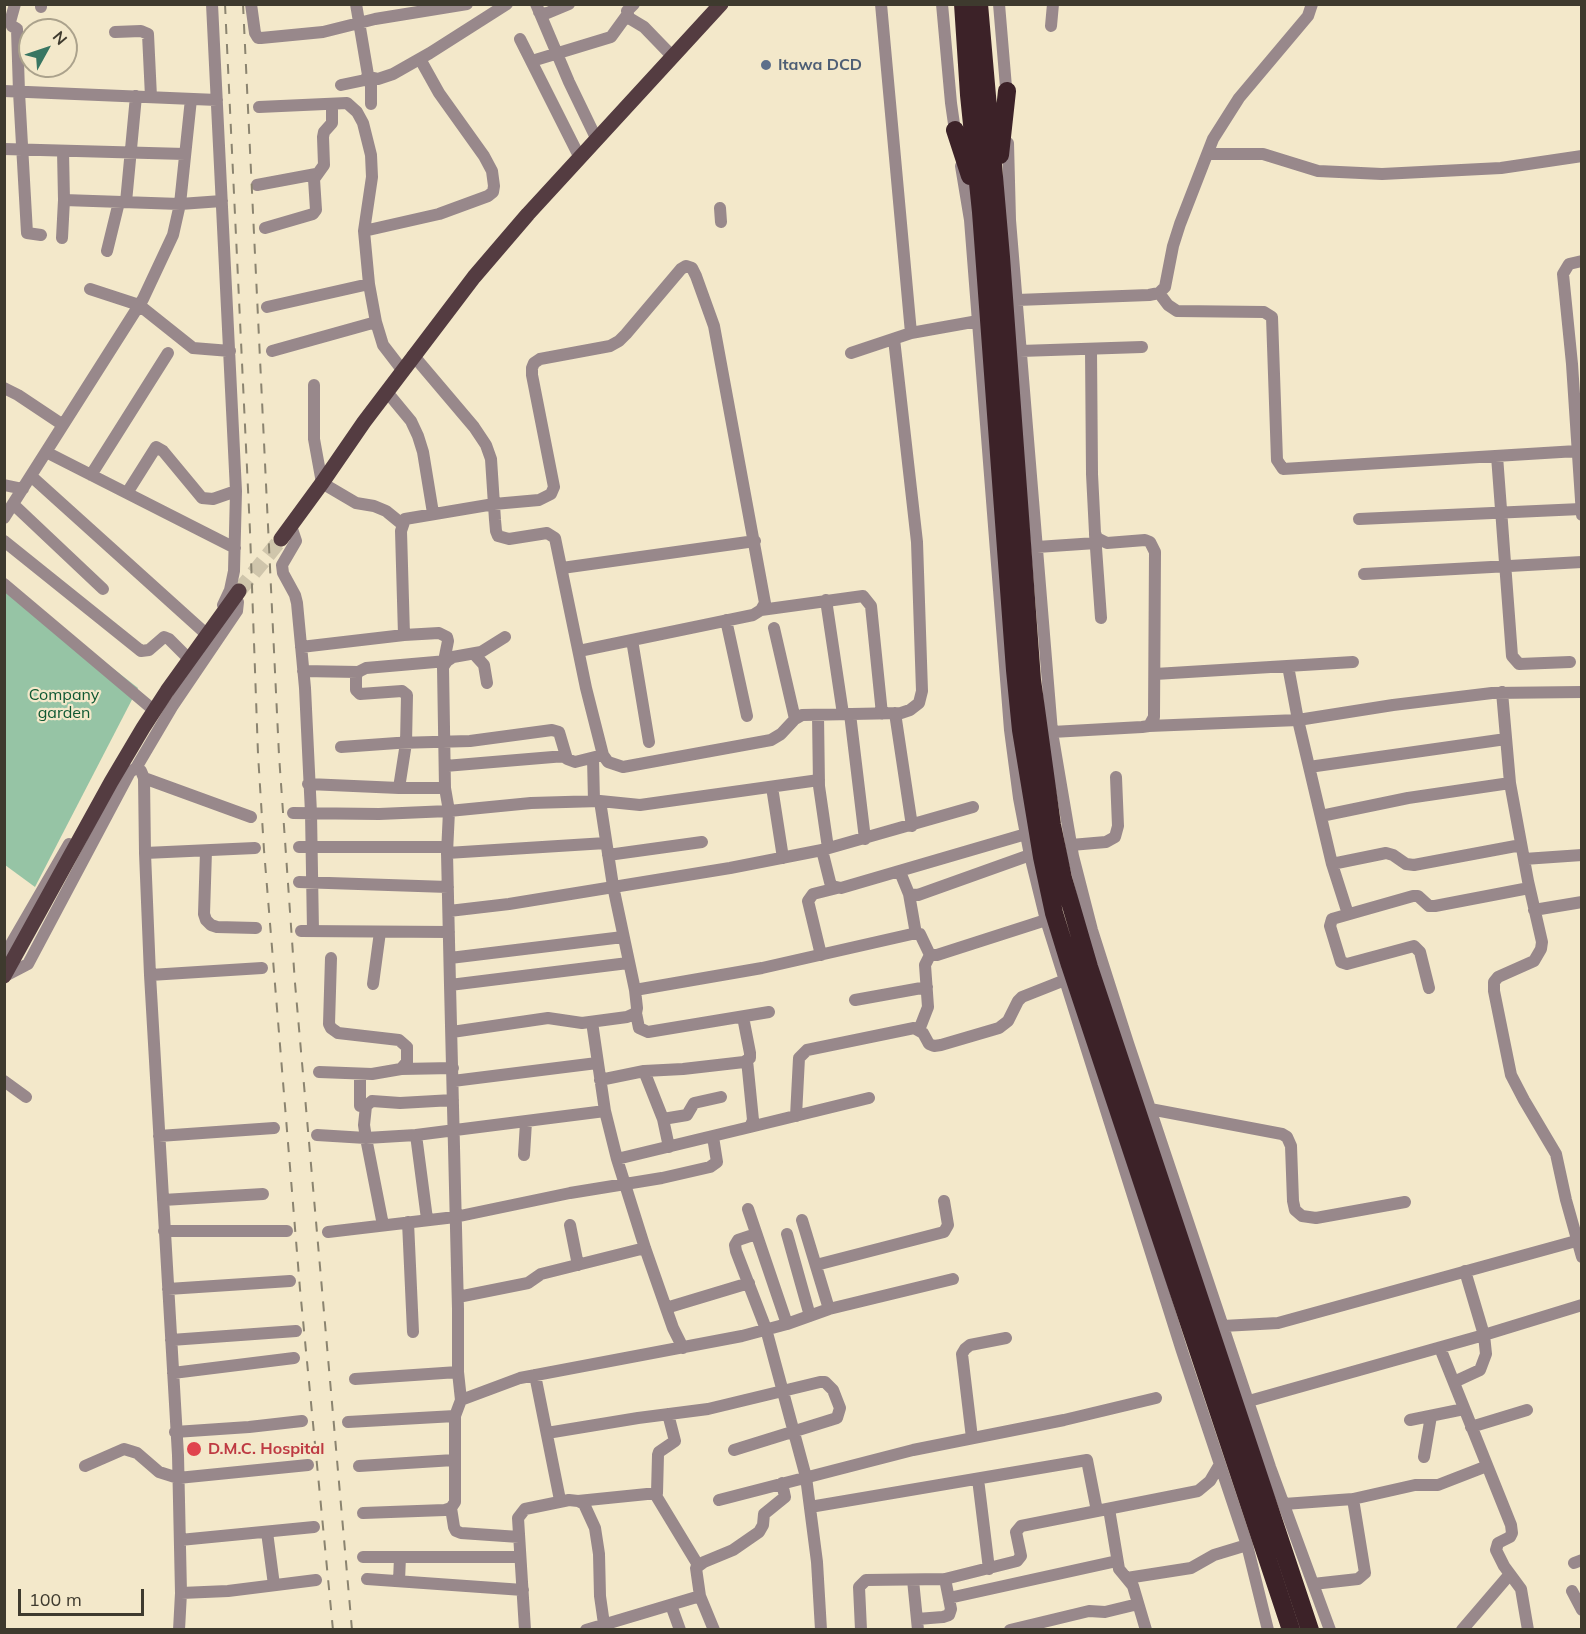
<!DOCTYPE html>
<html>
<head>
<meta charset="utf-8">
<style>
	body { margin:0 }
	#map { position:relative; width:1586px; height:1634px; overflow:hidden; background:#f3e8ca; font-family:Mulish,sans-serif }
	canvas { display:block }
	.frame { position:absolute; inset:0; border:6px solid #3e3a2e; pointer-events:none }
	.north { position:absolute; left:18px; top:18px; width:60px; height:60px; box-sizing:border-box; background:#f3e8ca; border:2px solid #aba28c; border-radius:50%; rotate:50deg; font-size:16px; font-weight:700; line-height:24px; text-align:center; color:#3e3a2e }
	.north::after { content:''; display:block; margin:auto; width:21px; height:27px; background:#387662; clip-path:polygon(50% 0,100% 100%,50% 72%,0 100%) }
	.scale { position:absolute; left:18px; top:1589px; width:126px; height:27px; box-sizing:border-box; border:3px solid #3e3a2e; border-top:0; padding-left:8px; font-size:18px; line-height:21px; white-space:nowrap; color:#3e3a2e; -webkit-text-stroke:4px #f3e8ca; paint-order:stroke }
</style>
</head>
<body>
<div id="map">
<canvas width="1586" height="1634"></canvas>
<div class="frame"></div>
<div class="north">N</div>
<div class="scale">100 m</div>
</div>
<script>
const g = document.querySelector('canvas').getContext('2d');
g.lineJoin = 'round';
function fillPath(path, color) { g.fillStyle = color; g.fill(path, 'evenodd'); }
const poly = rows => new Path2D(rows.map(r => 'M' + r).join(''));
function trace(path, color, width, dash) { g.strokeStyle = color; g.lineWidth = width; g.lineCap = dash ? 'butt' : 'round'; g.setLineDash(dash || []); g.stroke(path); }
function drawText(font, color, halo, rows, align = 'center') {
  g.font = font + ' Mulish,sans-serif'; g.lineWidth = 4.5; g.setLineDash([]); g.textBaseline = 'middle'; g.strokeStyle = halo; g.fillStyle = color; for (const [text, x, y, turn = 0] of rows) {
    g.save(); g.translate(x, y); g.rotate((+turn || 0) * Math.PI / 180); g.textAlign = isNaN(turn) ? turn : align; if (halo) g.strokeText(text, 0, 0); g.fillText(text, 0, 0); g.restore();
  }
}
const green = poly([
	[4,583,138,688,35,887,5,865]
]);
const majorTunnel = poly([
	[239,591,281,539]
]);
const minor = poly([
	[15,4,10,22,12,26,17,29,19,92,27,233,41,235],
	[212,4,236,491,234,571,230,590,223,605],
	[251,4,255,33,258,38,261,38,323,32,375,19,467,4],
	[536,4,569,82,597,140],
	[634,4,627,11,629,18,644,27,673,57],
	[881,4,911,333],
	[942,4,951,103,956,138],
	[999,4,1007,99],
	[41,7,41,4],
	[539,12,545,14,569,4],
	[1051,26,1053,4],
	[115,32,141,31,148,34,151,97],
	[520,39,580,158],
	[532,61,611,37,627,15],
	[368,77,378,79,393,74,430,53,507,4],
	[368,77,371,84,371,104],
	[341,85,365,80,368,75,356,4],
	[4,91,217,100],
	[259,107,347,103,357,112,363,123,371,155,372,177,364,231,369,284,376,322,383,345,403,371],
	[1008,143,1010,220,1052,732,1073,856,1092,930,1128,1043,1270,1467,1330,1630],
	[4,149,185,154],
	[1208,154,1263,154,1318,171,1382,174,1501,168,1582,156],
	[961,166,970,220,1010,730,1019,798,1030,855,1046,920,1182,1351,1247,1545,1268,1630],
	[257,185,316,174],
	[64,200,180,204,222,201],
	[126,202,136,96],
	[720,208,721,222],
	[265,228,313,214,316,210,314,179,324,165,323,137,324,132,332,123,332,104],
	[364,231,439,214,488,196,493,192,494,186,492,171,484,156,439,93,420,59],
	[62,238,64,200,63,151],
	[107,251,119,202],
	[1582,261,1569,264,1563,274,1572,364,1582,515],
	[90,289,139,305,193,348,230,351],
	[1159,293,1168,305,1177,311,1264,312,1272,317,1277,460,1283,469,1577,451],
	[1017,300,1149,295,1159,293,1165,287,1173,246,1180,224,1213,139,1239,98,1308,16,1312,4],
	[267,307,369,284],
	[272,351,376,322],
	[1020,351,1142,347],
	[851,353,911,333,978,321],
	[413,355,474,427,486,445,491,459,495,520,496,531,498,536,509,539,547,533,555,538,586,688,603,755,608,762,623,767,771,740,781,734,795,719,802,715,901,713,910,710,919,703,922,691,917,542,894,339],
	[314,385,314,439,322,483,356,503,374,506,386,511,402,524],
	[4,388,18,395,63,425],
	[387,392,411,421,418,436,423,452,433,513],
	[46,452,235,548],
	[1497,456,1512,656,1519,664,1570,662],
	[91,475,168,353],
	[31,476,204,632],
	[4,485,23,489],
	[127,493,156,447,163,451,202,498,213,499,236,491],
	[13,504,103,589],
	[4,518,143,299,173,235,180,204,191,99],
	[1359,519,1581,509],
	[291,526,296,541,282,565,283,573,295,595,297,603,305,688,311,813,313,931],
	[1095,534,1101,618],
	[4,541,141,651,149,650,164,637,169,639,187,657],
	[1037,547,1096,543],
	[562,568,755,541],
	[1364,574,1582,562],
	[4,584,150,707],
	[826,600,843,714],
	[761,610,863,596,871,606,882,714],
	[726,620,747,716],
	[774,628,795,719],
	[404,635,401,531,405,519,494,504,539,500,551,494,554,487,532,375,532,368,534,363,540,359,610,346,619,341,626,334,681,269,686,266,692,268,696,276,714,326,765,603,761,610,753,615,579,651],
	[632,640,649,742],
	[301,647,404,635,439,633,447,637,448,641,444,661],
	[474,654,484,665,487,683],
	[1288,666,1298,720,1332,864,1348,914],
	[303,671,358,672],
	[1155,674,1353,662],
	[1502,692,1510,783,1528,881,1542,942,1541,949,1534,961,1498,977,1494,982,1494,991,1511,1075,1524,1100,1556,1154,1566,1200,1582,1257],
	[895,713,912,826],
	[850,714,865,839],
	[818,715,819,786,828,848],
	[1149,726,1298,720,1393,705,1492,693,1582,692],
	[1052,732,1142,727,1149,726,1154,717,1155,552,1150,542,1145,540,1107,543,1097,538,1095,533,1092,474,1091,350],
	[341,747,397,743,470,741,552,730,559,732,567,759,575,762,603,755],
	[593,758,594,801],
	[445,766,565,756],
	[1309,767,1506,739],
	[136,768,172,707,237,611,238,602,235,597],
	[144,778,251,817],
	[308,784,399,788,445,788],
	[772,787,783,858],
	[399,788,406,743,407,695,402,691,360,694,356,690,356,676,358,672,366,668,447,661],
	[293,813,379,814,449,811,531,803,600,801,640,805,819,780],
	[1321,816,1408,798,1510,783],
	[1071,845,1106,842,1115,837,1118,826,1116,777],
	[299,847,447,847],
	[822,850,830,882,832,886,841,888,1026,834],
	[206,851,204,914,206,920,211,925,217,927,256,928],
	[145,853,255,848],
	[447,853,606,843],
	[608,855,702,842],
	[1524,859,1582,855],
	[1332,864,1386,853,1393,855,1406,864,1414,865,1521,845],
	[900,872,909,894,918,895,1030,855],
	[299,882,448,887],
	[909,894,916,934],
	[1534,910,1582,902],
	[449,911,509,904,730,868,822,850,973,807],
	[301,931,449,932],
	[821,955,808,901,813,894,837,888],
	[450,958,623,937],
	[5,972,7,951,69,844],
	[150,975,262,968],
	[5,976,28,964,130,772,136,768,141,771,144,778,145,853,150,975,178,1455,181,1593,179,1630],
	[373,984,380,932],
	[450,985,628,963],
	[1429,988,1420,952,1414,946,1347,964,1341,962,1330,926,1332,919,1413,896,1418,896,1429,906,1435,906,1529,888],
	[635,990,762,968,912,934,920,934,930,955,937,955,1046,920],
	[855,1000,927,987],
	[636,1013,639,1028,648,1032,769,1012],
	[592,1022,605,1111,617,1159,645,1248,673,1328,683,1348],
	[919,1030,928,1007,925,965,930,955],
	[452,1032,548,1018,582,1023,627,1017,636,1013,637,1008,635,990,613,886,600,801],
	[401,1069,453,1068],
	[644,1071,663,1119,669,1147],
	[319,1072,372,1074,401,1069,407,1062,407,1047,399,1040,338,1033,331,1028,329,1024,331,958],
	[360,1074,360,1106],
	[600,1080,644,1071,683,1069,744,1062,750,1058,750,1053,743,1017],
	[4,1081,26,1097],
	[453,1081,597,1063],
	[1150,1109,1282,1134,1287,1137,1291,1146,1293,1201,1295,1210,1302,1216,1316,1218,1405,1202],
	[796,1116,799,1058,807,1050,914,1028,923,1033,929,1044,934,1046,941,1045,999,1028,1008,1021,1018,1001,1022,997,1065,980],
	[663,1119,687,1115,694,1103,721,1097],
	[750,1127,869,1098],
	[317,1135,366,1138,416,1135,605,1111],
	[416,1135,427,1219],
	[159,1136,274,1128],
	[524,1155,526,1122],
	[617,1159,750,1127,753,1120,747,1060],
	[163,1200,263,1194],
	[748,1209,787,1324],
	[802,1220,829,1309],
	[408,1222,413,1332],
	[383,1225,366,1138,364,1125,366,1106,372,1101,400,1103,453,1100],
	[570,1225,578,1265],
	[164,1231,287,1231],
	[328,1232,455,1217,570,1193,662,1178,710,1167,717,1162,713,1137],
	[756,1234,738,1240,735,1245,736,1251,766,1329,806,1477,817,1562,821,1630],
	[787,1234,810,1316],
	[816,1265,944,1232,948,1225,944,1201],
	[168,1289,290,1281],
	[458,1297,528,1283,541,1274,645,1248],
	[666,1308,749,1283],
	[1223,1326,1278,1323,1576,1241],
	[171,1340,296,1331],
	[1440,1348,1511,1525,1512,1533,1510,1537,1498,1543,1496,1550,1504,1566,1521,1589,1528,1630],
	[173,1373,294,1358],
	[535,1375,560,1500],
	[355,1379,458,1372],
	[1454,1382,1480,1370,1486,1354,1484,1335,1465,1271],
	[461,1400,520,1378,742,1336,787,1324,829,1309,953,1279],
	[1249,1401,1484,1335,1582,1305],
	[1410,1420,1464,1409],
	[348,1422,455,1416],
	[1471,1427,1527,1410],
	[175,1432,249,1427,302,1421],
	[547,1433,638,1418,708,1409,820,1382,825,1382,833,1390,840,1408,837,1418,734,1450],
	[972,1438,962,1354,965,1349,970,1345,1006,1338],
	[1424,1457,1431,1416],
	[85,1466,124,1449,137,1453,159,1472,178,1478,308,1465],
	[359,1466,454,1460],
	[978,1479,989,1569],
	[655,1494,698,1565],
	[719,1500,913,1450,1064,1420,1156,1398],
	[578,1501,657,1493,658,1455,659,1452,675,1441,668,1414],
	[1284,1504,1353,1499,1415,1485,1438,1485,1487,1466],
	[810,1507,1087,1460,1097,1511],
	[451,1508,454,1527,456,1531,461,1533,519,1537],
	[1109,1509,1119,1569,1133,1586,1146,1630],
	[363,1513,445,1510,451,1508,455,1502,455,1416,461,1400,458,1372,458,1309,450,985,447,853,449,811,445,788,443,667,447,661,453,657,481,652,505,637],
	[267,1532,274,1585],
	[180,1540,314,1527],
	[363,1557,520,1557],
	[1574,1563,1582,1560],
	[1127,1578,1191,1568,1214,1555,1247,1545],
	[367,1579,523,1590],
	[913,1580,918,1630],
	[399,1581,400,1557],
	[1313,1584,1358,1579,1365,1573,1353,1499],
	[1572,1591,1582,1610],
	[181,1593,228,1591,316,1580],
	[949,1598,1117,1561],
	[671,1605,680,1630],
	[917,1619,943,1617,949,1615,951,1609,945,1579],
	[525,1630,518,1518,525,1509,569,1500,578,1501,584,1504,595,1528,599,1554,600,1596,604,1624],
	[586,1630,700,1596],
	[714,1630,700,1596,696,1568,704,1562,733,1550,759,1532,763,1525,764,1514,785,1497,782,1483],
	[861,1630,859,1587,866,1580,945,1579,1017,1561,1021,1556,1016,1532,1021,1526,1198,1491,1210,1481,1220,1464],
	[1010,1630,1089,1611,1105,1612,1138,1604],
	[1462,1630,1510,1574]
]);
const major = poly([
	[281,539,322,483,364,422,474,277,528,214,721,4],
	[4,976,111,782,143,728,167,691,239,591]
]);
const highway = poly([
	[963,4,969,95,981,212,1015,670,1021,730,1042,857,1054,913,1070,965,1291,1630],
	[979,4,1001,257,1032,680,1052,825,1063,878,1089,967,1310,1630],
	[955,130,970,176],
	[1000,155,1007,91]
]);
const rail = poly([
	[225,4,250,531,258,754,264,850,300,1289,333,1630],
	[243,4,279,755,295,983,352,1630]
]);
const markers = [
	[766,65,6,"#5c6f8a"],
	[194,1449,8,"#e0444e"]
];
const serviceNames = [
	["Itawa DCD",778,65]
];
const parkNames = [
	["Company",64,695],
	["garden",64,713]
];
const healthNames = [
	["D.M.C. Hospital",208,1449]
];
fillPath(green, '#96c4a5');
trace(majorTunnel, '#cfc5ab', 15, [15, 8]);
trace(minor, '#98888b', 12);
trace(major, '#543c41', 15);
trace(highway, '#3c2228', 18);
trace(rail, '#8b8470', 2, [10, 10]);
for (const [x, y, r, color] of markers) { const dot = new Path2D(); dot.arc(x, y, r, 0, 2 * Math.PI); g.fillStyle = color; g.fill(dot); trace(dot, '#f3e8ca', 2); }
drawText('bold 16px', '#4e5e75', '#f3e8ca', serviceNames, 'left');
drawText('16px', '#0e5832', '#f3e8ca', parkNames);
drawText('bold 16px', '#be3a42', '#f3e8ca', healthNames, 'left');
</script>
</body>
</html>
